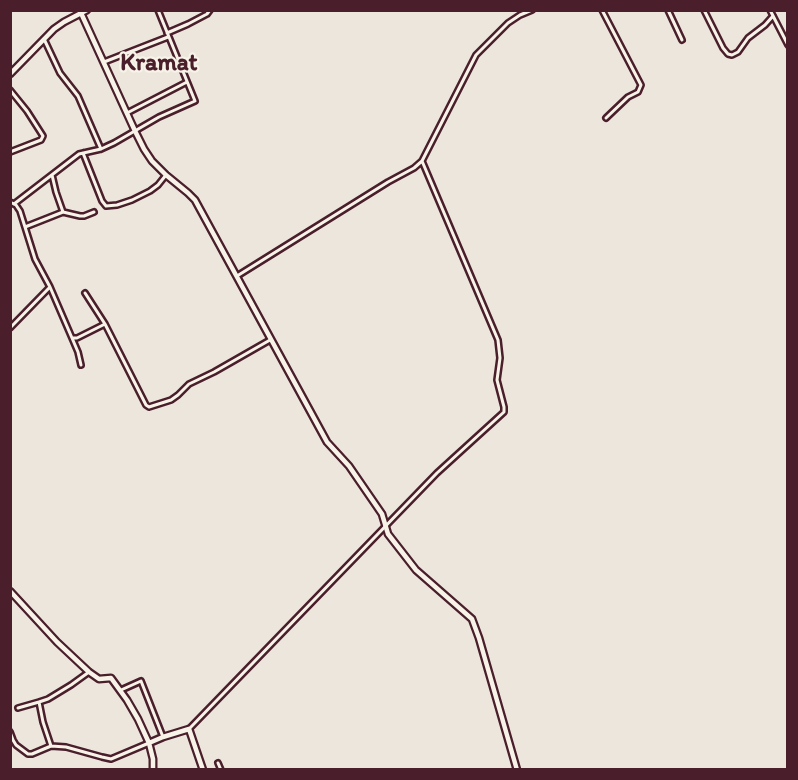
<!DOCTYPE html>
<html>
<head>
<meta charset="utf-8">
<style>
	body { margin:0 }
	#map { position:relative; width:798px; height:780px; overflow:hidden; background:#ece6dd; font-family:Itim,sans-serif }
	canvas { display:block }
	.frame { position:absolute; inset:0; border:12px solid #4a1f2b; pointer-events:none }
</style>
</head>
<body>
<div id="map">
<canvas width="798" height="780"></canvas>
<div class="frame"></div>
</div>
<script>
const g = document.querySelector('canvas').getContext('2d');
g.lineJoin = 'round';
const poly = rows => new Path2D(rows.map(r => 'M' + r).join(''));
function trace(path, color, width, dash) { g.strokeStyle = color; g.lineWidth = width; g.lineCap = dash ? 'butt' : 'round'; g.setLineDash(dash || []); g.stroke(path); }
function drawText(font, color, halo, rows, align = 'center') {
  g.font = font + ' Itim,sans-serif'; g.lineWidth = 4.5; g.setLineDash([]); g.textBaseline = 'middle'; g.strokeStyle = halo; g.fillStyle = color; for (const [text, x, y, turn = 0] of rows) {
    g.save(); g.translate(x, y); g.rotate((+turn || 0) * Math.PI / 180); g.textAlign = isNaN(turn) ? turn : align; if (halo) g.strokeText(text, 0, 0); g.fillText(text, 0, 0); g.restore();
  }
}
const street = poly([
	[602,10,641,85,638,92,628,97,606,118],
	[668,10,682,40],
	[704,10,723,48,728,54,732,55,738,52,748,38,765,25,773,16],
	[770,10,788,45],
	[167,33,188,24,207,14,210,10],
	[104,62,168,37],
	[10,90,27,111,43,136,41,140,10,152],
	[127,113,187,82],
	[101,149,114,143,159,117,195,101,158,10],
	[83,153,102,201,106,206,117,205,132,200,150,191,158,185,166,175],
	[10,202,16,205,20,211,35,259,50,287,10,328],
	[14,204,79,154,101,149,78,96,60,73,44,39],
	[63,212,80,216,84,216,94,212],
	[25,227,63,212,56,192,52,175],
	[237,276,388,182,414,168,422,161,476,55,508,23,520,15,532,10],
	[50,287,72,338,77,338,105,324,146,405,149,407,171,400,178,395,189,384,214,372,270,340],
	[85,293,105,324],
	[72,338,78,352,81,365],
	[89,672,71,685,48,699,39,702,43,722,51,746,66,747,102,757,111,759,149,743],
	[121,690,141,681,163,737],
	[18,708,39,702],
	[189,729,437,473,504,412,504,407,497,380,500,358,498,340,422,161],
	[10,732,13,740,16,745,28,754,32,754,51,746],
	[218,763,221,770]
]);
const secondary = poly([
	[81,13,135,131,144,149,152,161,166,175,188,193,195,200,327,442,349,466,382,514,388,534,416,570,472,619,479,638,517,770],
	[10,74,54,29,64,22,87,10],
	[10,591,57,642,89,672,99,679,111,678,127,700,138,719,149,743,153,759,153,770],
	[149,743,163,737,189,729,203,770]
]);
const quarterNames = [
	["Kramat",159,64]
];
trace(street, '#4a1f2b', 8);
trace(secondary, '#4a1f2b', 9);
trace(street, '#f7f3e8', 3);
trace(secondary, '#f7f3e8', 4.5);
drawText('bold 24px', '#4a1f2b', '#f7f3e8', quarterNames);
</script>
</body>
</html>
